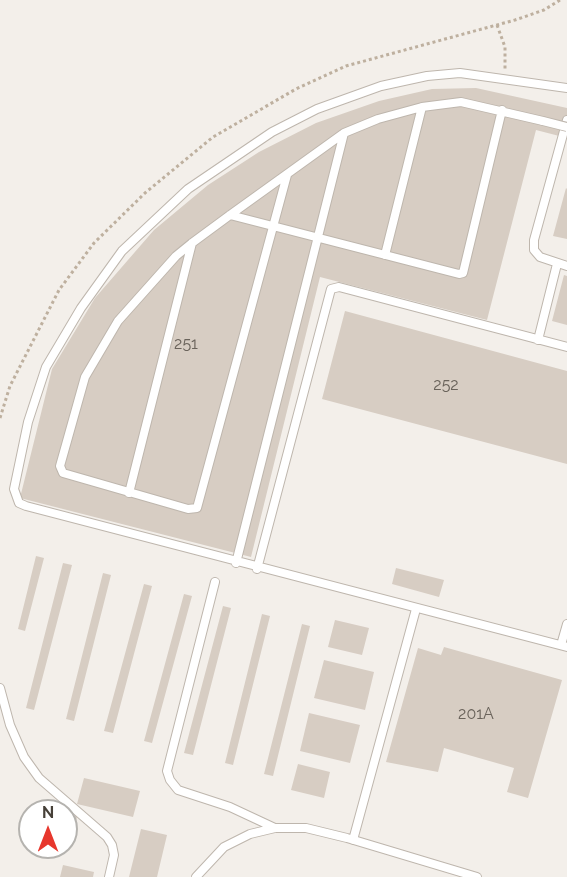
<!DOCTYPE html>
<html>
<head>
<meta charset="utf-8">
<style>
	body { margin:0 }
	#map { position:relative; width:567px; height:877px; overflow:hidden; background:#f3efea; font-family:Raleway,sans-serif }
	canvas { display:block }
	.north { position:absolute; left:18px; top:799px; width:60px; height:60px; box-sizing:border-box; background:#fff; border:2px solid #b5b3af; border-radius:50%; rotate:0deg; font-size:16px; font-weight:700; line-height:24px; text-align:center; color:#464038 }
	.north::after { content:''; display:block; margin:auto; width:21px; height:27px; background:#e7372d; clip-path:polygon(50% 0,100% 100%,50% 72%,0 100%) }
</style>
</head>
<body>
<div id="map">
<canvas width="567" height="877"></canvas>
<div class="north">N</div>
</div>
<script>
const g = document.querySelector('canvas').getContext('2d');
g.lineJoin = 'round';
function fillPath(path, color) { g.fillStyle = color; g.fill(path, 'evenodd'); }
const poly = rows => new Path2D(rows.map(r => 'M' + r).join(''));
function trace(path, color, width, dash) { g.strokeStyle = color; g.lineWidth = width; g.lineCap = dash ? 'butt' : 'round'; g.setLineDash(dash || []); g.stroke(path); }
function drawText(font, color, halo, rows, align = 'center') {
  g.font = font + ' Raleway,sans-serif'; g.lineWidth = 5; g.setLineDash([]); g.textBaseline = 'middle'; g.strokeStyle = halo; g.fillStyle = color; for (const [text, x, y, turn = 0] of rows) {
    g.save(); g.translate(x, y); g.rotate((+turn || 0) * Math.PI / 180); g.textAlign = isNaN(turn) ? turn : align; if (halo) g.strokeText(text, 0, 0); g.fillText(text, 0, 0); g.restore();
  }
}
const building = poly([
	[476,88,567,108,567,138,536,130,487,320,320,277,251,557,20,498,52,369,95,298,154,230,208,185,259,152,316,123,379,101,432,89],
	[566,188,567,189,567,239,553,236],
	[564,275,567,276,567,325,552,321],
	[345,311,567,371,567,464,322,399],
	[36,556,44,558,25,631,18,629],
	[63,563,72,565,34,710,26,708],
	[396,568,444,580,439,597,392,584],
	[103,573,111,575,74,721,66,719],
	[144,584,152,586,113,733,104,731],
	[184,594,192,596,152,743,144,741],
	[223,606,231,608,193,755,184,753],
	[262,614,270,616,233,765,225,763],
	[335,620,369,628,362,655,328,647],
	[302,624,310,626,273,776,264,774],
	[444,647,562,680,528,798,507,792,514,768,444,748,438,772,386,762,418,648,441,655],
	[324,660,374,672,365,710,314,698],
	[309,713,360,725,350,763,300,751],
	[298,764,330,772,324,798,291,790],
	[84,778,140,791,133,817,77,804],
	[66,814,77,816,74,842,66,841],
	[141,829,167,835,157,877,129,877],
	[63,865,94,872,93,877,60,877]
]);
const path = poly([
	[497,25,505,47,505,69],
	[0,418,10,386,59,290,94,243,145,193,213,137,296,89,346,66,515,20,544,10,560,0]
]);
const lane = poly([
	[567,88,460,73,427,76,381,86,317,109,272,132,188,189,122,251,81,308,46,367,28,422,14,489,19,503,26,506,567,647],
	[567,120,534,240,534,250,540,257,567,266],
	[287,175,197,508,188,509,63,473,60,466,85,377,118,321,176,256,192,243,230,215,344,133],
	[230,215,459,274,463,273,502,110],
	[385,255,422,107],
	[538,340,557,264],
	[129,493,192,243],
	[236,563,344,133,378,119,422,107,461,102,543,121],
	[257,569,331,289,339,287,567,347],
	[215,582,167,771,170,780,178,790,230,807,275,828],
	[561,645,567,624],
	[0,688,10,725,24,757,39,778,107,837,112,845,114,855,109,877],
	[353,840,416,609],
	[196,877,224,847,250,834,275,828,306,828,347,838,477,877]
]);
const laneBridge = poly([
	[543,121,567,127]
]);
const numberNames = [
	["251",186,344],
	["252",446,385],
	["201A",476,714]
];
fillPath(building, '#d7cdc3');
trace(lane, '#beb6ad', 10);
trace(path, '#beb09f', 3, [3, 3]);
trace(lane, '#fff', 8);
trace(laneBridge, '#beb6ad', 10, []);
trace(laneBridge, '#fff', 8);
drawText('16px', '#6a635b', null, numberNames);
</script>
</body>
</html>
